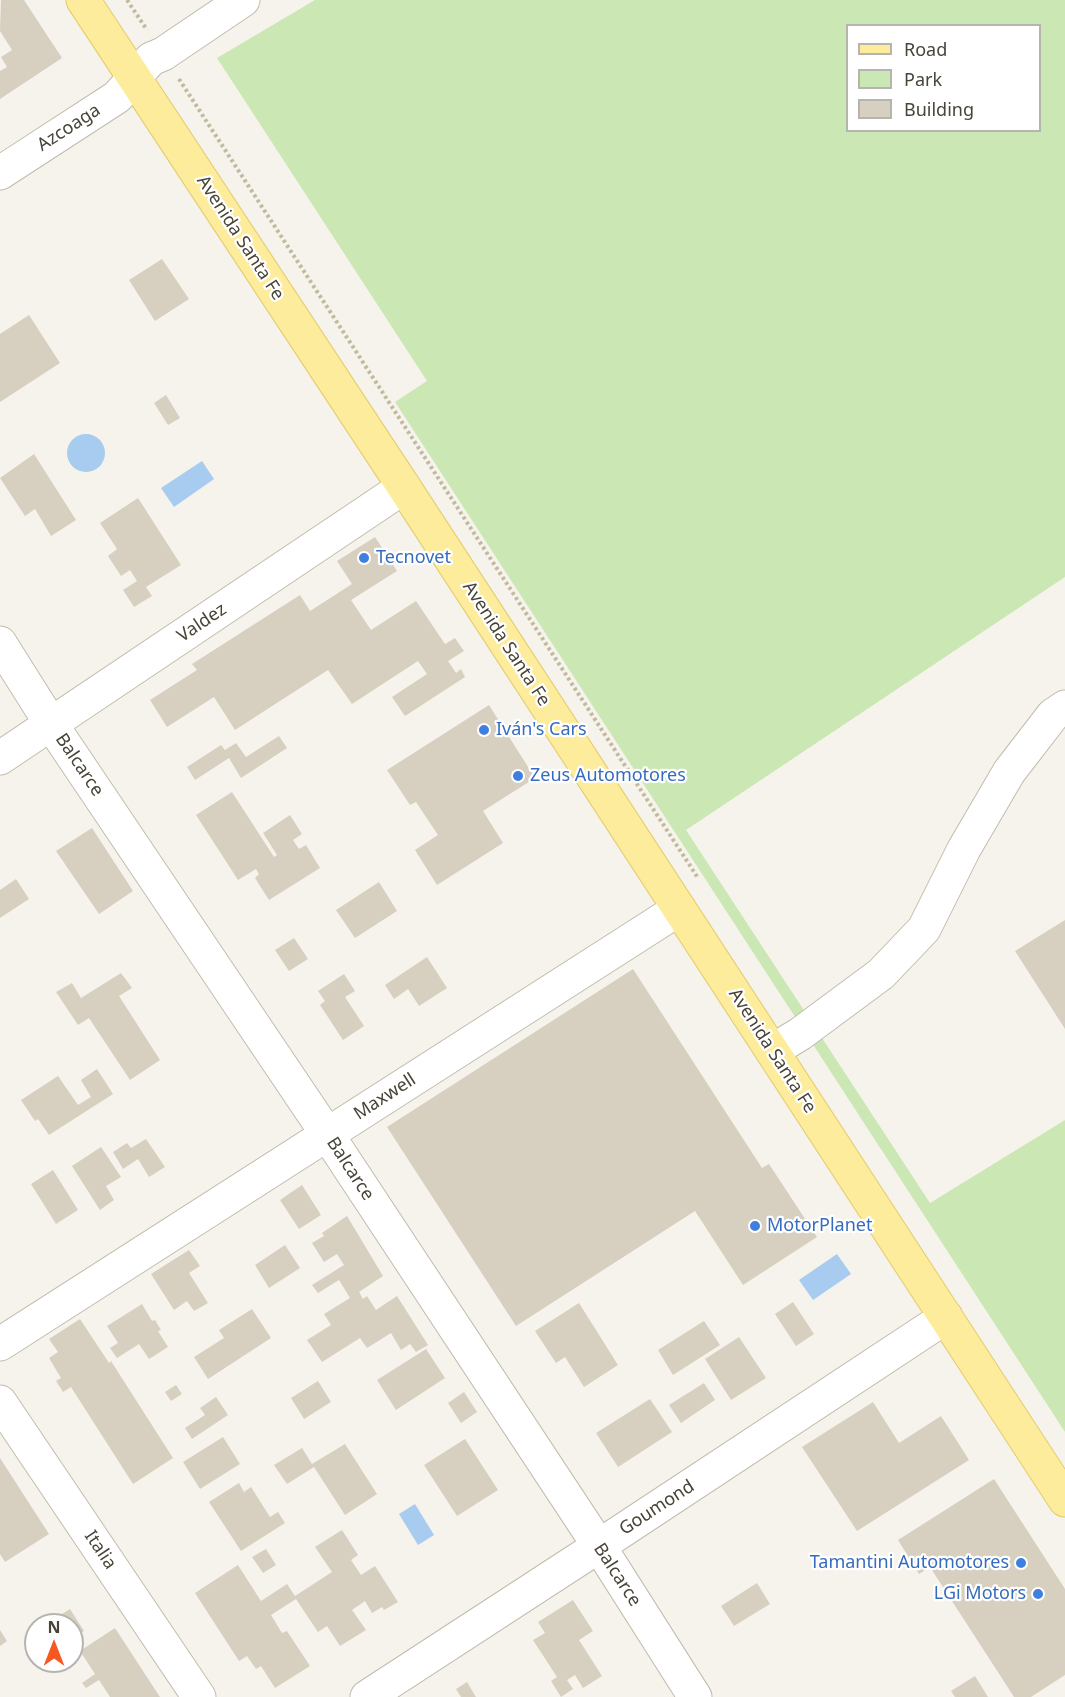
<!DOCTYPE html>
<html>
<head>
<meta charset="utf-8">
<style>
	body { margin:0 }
	#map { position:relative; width:1065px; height:1697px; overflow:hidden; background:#f5f3eb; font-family:"Noto Sans",sans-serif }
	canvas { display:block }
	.legend { position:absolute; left:846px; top:24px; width:195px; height:108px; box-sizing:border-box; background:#fff; border:2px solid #b6b4af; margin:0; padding:8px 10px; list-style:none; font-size:18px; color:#494438 }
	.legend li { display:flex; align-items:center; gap:12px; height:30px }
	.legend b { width:30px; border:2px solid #b6b4af }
	.north { position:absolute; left:24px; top:1613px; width:60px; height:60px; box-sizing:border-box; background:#fff; border:2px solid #b6b4af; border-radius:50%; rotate:0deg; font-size:16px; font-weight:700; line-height:24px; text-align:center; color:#494438 }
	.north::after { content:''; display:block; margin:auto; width:21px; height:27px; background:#f7581f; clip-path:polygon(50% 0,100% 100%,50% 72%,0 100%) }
</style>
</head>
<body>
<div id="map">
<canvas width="1065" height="1697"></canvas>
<ul class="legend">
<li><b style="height:8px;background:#fdec9c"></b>Road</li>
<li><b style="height:16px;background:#cbe8b4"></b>Park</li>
<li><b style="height:16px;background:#d7d0c0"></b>Building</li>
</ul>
<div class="north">N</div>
</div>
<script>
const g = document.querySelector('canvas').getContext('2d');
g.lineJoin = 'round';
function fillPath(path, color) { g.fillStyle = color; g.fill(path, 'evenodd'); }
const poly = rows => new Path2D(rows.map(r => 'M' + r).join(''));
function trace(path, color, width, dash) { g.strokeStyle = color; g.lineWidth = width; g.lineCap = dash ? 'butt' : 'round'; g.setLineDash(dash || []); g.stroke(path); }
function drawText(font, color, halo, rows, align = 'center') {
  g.font = font + ' "Noto Sans",sans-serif'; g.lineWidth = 4.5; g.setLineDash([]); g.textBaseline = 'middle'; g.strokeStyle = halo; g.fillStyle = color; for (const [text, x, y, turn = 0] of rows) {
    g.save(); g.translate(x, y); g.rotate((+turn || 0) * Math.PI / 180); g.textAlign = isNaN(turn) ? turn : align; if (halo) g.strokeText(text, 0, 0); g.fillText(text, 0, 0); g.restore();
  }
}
const green = poly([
	[315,0,1065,0,1065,577,686,830,930,1203,1065,1120,1065,1432,395,402,427,381,217,58],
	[848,26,1040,26,1040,130,848,130]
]);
const water = poly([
	'67 453a19 19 0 1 1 38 0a19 19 0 1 1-38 0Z',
	[202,461,214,479,174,507,161,488],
	[837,1254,851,1274,813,1300,799,1280],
	[415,1504,434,1535,418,1545,399,1514]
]);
const building = poly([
	[1,0,24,0,62,58,0,99,0,71,7,67,1,57,12,50,0,31],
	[162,259,189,299,155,321,129,280],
	[29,315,60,363,0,402,0,334],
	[166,395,180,418,168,425,154,403],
	[34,454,76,520,51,536,35,509,25,516,0,478],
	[138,498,181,565,146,587,152,596,134,607,123,590,137,581,130,570,121,576,108,556,117,549,100,523],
	[375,537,397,571,351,600,371,630,416,601,445,644,455,638,464,651,448,661,456,673,461,669,465,677,405,716,392,697,427,674,418,661,352,704,328,670,235,730,214,697,167,727,150,700,197,670,192,664,300,595,310,611,352,584,337,561],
	[489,705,535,778,483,811,503,843,437,885,415,850,438,835,416,802,410,805,387,770],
	[279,736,287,748,241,778,229,758,195,780,187,767,221,745,225,750,236,743,246,757],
	[232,792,274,857,277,855,263,833,290,815,302,834,293,840,299,849,306,845,320,868,269,900,255,878,259,874,256,869,238,880,196,815],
	[92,828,133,891,99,914,56,851],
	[16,879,29,899,0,918,0,890],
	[379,882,397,911,355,938,336,910],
	[1065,920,1065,1029,1015,951],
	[294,938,308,959,289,971,275,950],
	[427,957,447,988,419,1006,408,989,394,999,385,985],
	[633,969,762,1168,769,1164,817,1237,743,1285,695,1211,516,1326,387,1127],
	[121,973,132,988,119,996,160,1060,130,1080,89,1018,78,1025,56,992,72,983,81,998],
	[344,974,355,991,345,997,364,1026,343,1040,320,1005,325,1001,318,991],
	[97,1069,113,1094,49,1135,38,1119,35,1121,21,1100,58,1076,78,1105,91,1097,81,1080],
	[146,1139,165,1167,149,1177,138,1159,123,1169,113,1152,127,1143,131,1148],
	[101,1147,121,1177,106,1186,114,1200,100,1210,72,1166],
	[53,1170,78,1210,56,1224,31,1184],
	[302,1185,321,1215,299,1229,280,1200],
	[347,1216,383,1276,359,1292,363,1299,367,1296,376,1310,397,1296,428,1345,416,1352,410,1344,401,1350,391,1333,367,1348,360,1338,322,1362,307,1340,331,1325,324,1314,350,1298,339,1280,318,1293,312,1285,344,1265,337,1254,324,1262,312,1243,324,1236,322,1233],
	[285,1245,300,1268,269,1288,255,1265],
	[189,1250,200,1266,189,1273,208,1303,194,1311,187,1301,174,1310,151,1274],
	[793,1302,814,1334,796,1346,775,1314],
	[579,1303,618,1365,584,1387,565,1357,556,1363,535,1331],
	[142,1304,152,1321,155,1320,161,1330,158,1331,168,1347,149,1359,139,1344,117,1358,110,1348,118,1343,107,1326],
	[252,1309,271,1338,208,1379,194,1357,224,1338,219,1330],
	[80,1319,109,1363,111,1361,173,1458,133,1484,71,1387,63,1392,56,1381,61,1378,49,1358,58,1352,49,1339],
	[704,1321,720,1345,673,1375,658,1350],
	[739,1337,766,1378,731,1400,705,1359],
	[426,1349,445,1378,396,1410,377,1380],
	[318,1381,331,1402,304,1419,291,1398],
	[704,1383,715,1400,681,1423,669,1405],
	[176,1385,182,1394,171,1401,165,1392],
	[464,1392,477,1412,461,1423,448,1403],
	[216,1397,228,1415,192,1439,185,1428,205,1415,200,1408],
	[650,1399,672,1432,618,1467,596,1433],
	[873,1402,899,1443,941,1416,969,1460,857,1531,802,1447],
	[223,1437,240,1464,200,1489,183,1462],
	[465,1439,498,1490,457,1516,424,1465],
	[345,1444,377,1494,345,1515,314,1467,287,1484,274,1465,302,1448,312,1464],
	[0,1458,49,1534,5,1562,0,1554],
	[994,1479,1065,1589,1065,1675,1031,1697,1014,1697,930,1567,919,1574,898,1540],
	[239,1483,244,1492,251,1487,270,1517,278,1512,285,1523,241,1551,209,1502],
	[342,1530,358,1555,351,1560,361,1575,375,1566,398,1602,384,1610,382,1607,372,1613,365,1601,352,1610,366,1630,340,1646,327,1626,318,1632,296,1599,271,1615,282,1633,287,1631,310,1666,275,1688,261,1666,256,1669,247,1656,239,1661,195,1593,238,1565,261,1601,287,1584,295,1596,332,1572,315,1547],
	[266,1549,276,1565,263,1573,252,1557],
	[757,1583,770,1604,734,1626,721,1606],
	[573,1600,593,1631,579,1640,602,1676,583,1688,575,1675,567,1680,573,1689,561,1697,551,1681,557,1677,533,1640,545,1633,538,1622],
	[70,1609,84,1631,72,1639,72,1625,44,1625],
	[115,1628,158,1694,160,1697,110,1697,99,1680,86,1688,82,1683,95,1674,80,1651],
	[0,1630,7,1641,0,1646],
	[975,1676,988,1697,955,1697,951,1691],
	[467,1682,476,1697,461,1697,456,1689]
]);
const path = poly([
	[127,0,147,30],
	[179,79,698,878]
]);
const minor = poly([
	[0,173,117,97,151,59,163,54,243,0],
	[0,643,51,724,327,1134,599,1546,695,1697],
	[0,758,404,487],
	[772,1051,800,1034,881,974,924,929,964,849,1009,772,1053,715,1065,707],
	[0,1344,679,909],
	[0,1402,199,1697],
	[367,1697,599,1546,946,1317]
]);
const major = poly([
	[83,0,404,487,1065,1500]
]);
const markers = [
	[364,558,6,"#3f7fe0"],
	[484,730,6,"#3f7fe0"],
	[518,776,6,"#3f7fe0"],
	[755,1226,6,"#3f7fe0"],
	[1021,1563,6,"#3f7fe0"],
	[1038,1594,6,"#3f7fe0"]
];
const streetNames = [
	["Azcoaga",69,128,-33],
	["Avenida Santa Fe",240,238,57],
	["Valdez",202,623,-34],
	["Avenida Santa Fe",506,644,57],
	["Balcarce",79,765,56],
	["Avenida Santa Fe",772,1051,57],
	["Maxwell",385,1097,-33],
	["Balcarce",350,1169,57],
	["Goumond",657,1508,-33],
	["Italia",100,1550,56],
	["Balcarce",617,1575,57]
];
const shopNames = [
	["Tecnovet",376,558],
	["Iván's Cars",496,730],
	["Zeus Automotores",530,776],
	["MotorPlanet",767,1226],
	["Tamantini Automotores",1009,1563,"right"],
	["LGi Motors",1026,1594,"right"]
];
fillPath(green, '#cbe8b4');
fillPath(water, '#a8cbf0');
fillPath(building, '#d7d0c0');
trace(minor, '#c1bcad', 35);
trace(major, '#e3cc6b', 35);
trace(path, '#c2ba9e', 4, [3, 3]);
trace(minor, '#fff', 33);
trace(major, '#fdec9c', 33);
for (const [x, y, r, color] of markers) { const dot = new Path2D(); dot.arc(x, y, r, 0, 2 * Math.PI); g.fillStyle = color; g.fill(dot); trace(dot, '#fff', 2); }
drawText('18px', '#494438', '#fff', streetNames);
drawText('18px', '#366cbe', '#fff', shopNames, 'left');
</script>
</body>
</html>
